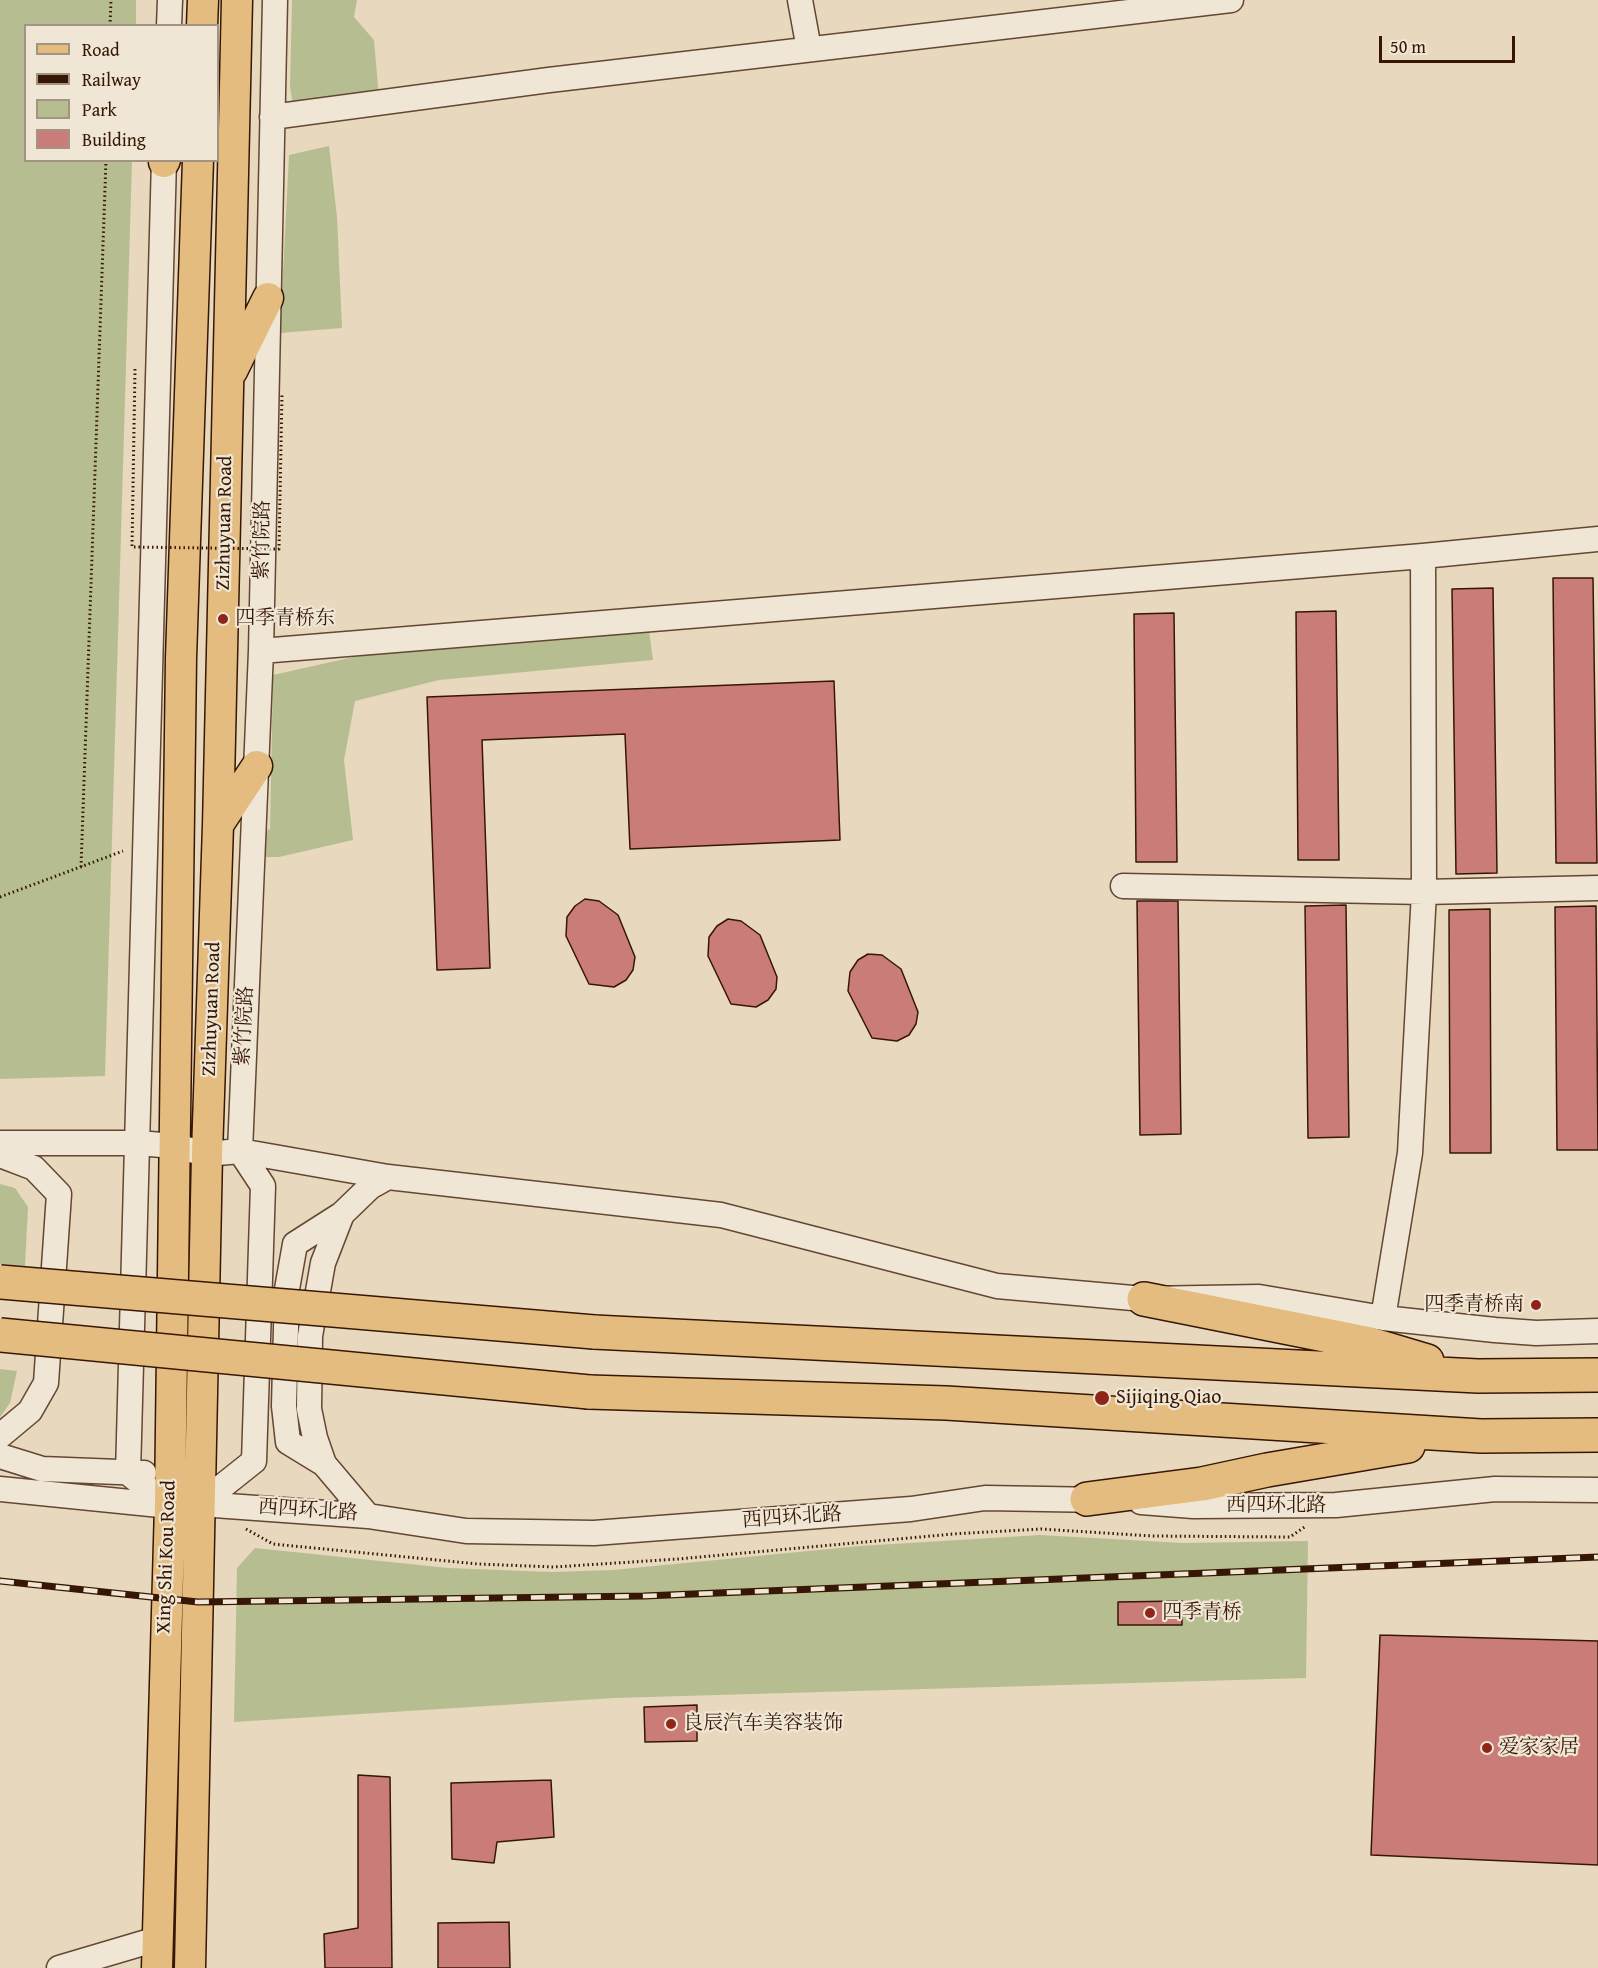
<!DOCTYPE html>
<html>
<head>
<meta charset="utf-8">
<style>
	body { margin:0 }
	#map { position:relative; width:1598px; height:1968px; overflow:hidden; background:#e7d8be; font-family:"Gentium Book Plus",serif }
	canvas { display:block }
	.legend { position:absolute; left:24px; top:24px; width:195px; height:138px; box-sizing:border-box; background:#efe6d5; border:2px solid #a59381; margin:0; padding:8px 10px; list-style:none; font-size:18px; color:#371703 }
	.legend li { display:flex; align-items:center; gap:12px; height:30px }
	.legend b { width:30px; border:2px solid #a59381 }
	.scale { position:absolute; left:1379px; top:36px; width:136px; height:27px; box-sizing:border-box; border:3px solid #371703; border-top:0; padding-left:8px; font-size:18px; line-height:21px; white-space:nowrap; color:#371703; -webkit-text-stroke:4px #efe6d5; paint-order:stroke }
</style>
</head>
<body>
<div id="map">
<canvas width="1598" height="1968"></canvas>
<ul class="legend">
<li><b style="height:8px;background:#e4bc7f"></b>Road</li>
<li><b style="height:8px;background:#371703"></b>Railway</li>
<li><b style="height:16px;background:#b6be91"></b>Park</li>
<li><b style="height:16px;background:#ca7d78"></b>Building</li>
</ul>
<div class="scale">50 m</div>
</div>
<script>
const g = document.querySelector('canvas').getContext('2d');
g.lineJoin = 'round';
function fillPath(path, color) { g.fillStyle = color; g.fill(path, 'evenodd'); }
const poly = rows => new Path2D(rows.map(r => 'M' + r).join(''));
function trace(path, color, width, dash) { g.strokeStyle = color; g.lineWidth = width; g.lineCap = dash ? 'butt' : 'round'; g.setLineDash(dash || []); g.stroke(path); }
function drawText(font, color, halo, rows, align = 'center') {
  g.font = font + ' "Gentium Book Plus","Noto Serif SC",serif'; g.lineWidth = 4.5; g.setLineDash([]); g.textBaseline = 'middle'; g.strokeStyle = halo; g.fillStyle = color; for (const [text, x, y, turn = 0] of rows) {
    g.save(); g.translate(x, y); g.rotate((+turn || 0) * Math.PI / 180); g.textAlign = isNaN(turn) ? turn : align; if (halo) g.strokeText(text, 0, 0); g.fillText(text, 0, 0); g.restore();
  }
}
const green = poly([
	[0,0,136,0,136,25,26,26,26,160,132,161,105,1076,0,1079],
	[292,0,357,0,354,17,374,40,379,98,294,110,290,87],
	[329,146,337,217,342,328,280,333,289,155],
	[649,631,653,660,439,680,355,701,344,760,353,840,279,857,258,857,259,833,270,829,273,675,403,646],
	[0,1184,15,1188,28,1207,25,1266,0,1264],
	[0,1369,17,1371,10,1403,0,1417],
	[1040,1535,1183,1543,1308,1541,1306,1678,614,1698,234,1722,237,1568,255,1548,448,1568,552,1572,613,1570,860,1546]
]);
const building = poly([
	[1553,578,1593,578,1597,863,1556,863,1553,578],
	[1493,588,1497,873,1456,874,1452,589,1493,588],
	[1336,611,1339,860,1298,860,1296,612,1336,611],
	[1174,613,1177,862,1136,862,1134,614,1174,613],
	[834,681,840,840,630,849,625,734,482,740,490,968,437,970,427,697,834,681],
	[585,899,599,901,618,915,635,957,633,970,626,980,614,987,589,984,566,936,567,917,575,906,585,899],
	[1137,901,1178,901,1181,1134,1140,1135,1137,901],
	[1346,905,1349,1137,1308,1138,1305,906,1346,905],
	[1596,906,1598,1150,1557,1150,1555,907,1596,906],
	[1490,909,1491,1153,1450,1153,1449,910,1490,909],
	[728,919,741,921,760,935,777,977,776,989,768,1000,756,1007,731,1004,708,956,709,937,717,926,728,919],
	[868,954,882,955,901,969,918,1012,916,1024,909,1035,897,1041,872,1038,848,991,850,972,858,960,868,954],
	[1182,1601,1182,1625,1118,1625,1118,1602,1182,1601],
	[1380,1635,1598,1641,1598,1865,1371,1855,1380,1635],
	[697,1705,697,1741,645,1742,644,1707,697,1705],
	[358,1775,390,1777,392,1968,325,1968,324,1934,358,1928,358,1775],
	[551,1780,554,1837,497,1842,494,1863,452,1859,451,1783,551,1780],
	[509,1922,510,1968,438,1968,438,1923,509,1922]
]);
const path = poly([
	[110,26,111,0],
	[81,867,106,160],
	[0,897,123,851],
	[246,1529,273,1544,478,1564,554,1567,678,1559,953,1534,1041,1529,1152,1536,1290,1537,1306,1526]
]);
const minor = poly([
	[800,0,809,49],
	[169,26,170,0],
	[272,117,549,80,1231,0],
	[164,160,128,1473,170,1506],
	[261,651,1423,556,1598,539],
	[1123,886,1424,892,1598,888],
	[0,1143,138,1143,174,1146,207,1154,240,1151,388,1177,721,1215,997,1286,1144,1299,1259,1297,1383,1318,1495,1330,1536,1333,1598,1331],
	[0,1155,34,1168,59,1194,46,1383,30,1411,0,1436],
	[1383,1318,1410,1153,1424,892,1423,556],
	[0,1456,42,1469,144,1473],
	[324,1464,288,1442,284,1406,287,1289,295,1244,342,1214],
	[0,1489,170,1506,200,1504,368,1516,466,1531,594,1533,911,1509,985,1498,1103,1500],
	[1141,1502,1193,1506,1336,1505,1495,1489,1598,1490],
	[200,1504,254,1461,263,1186,240,1151,261,651,275,0],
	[368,1516,324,1464,315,1438,309,1409,310,1336,323,1263,342,1214,370,1187,388,1177],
	[59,1968,157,1939]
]);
const major = poly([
	[202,26,203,0],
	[164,162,165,160],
	[232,371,268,298],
	[218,825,257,766],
	[157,1968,170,1506,181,658,198,160],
	[190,1968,207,1154,218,825,237,0]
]);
const highway = poly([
	[1144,1299,1370,1344,1427,1361],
	[594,1332,1478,1376,1598,1375],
	[589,1392,946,1403,1481,1436,1598,1435],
	[1087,1499,1202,1484,1267,1470,1408,1446]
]);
const rail = poly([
	[0,1581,198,1602,644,1596,1598,1557]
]);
const pathBridge = poly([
	[135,369,132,547,279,549,282,393]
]);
const highwayBridge = poly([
	[0,1282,594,1332],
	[0,1335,589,1392]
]);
const markers = [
	[223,619,6,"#8f2418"],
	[1536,1305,6,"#8f2418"],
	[1102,1398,8,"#8f2418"],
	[1150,1613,6,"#8f2418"],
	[671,1724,6,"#8f2418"],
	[1487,1748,6,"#8f2418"]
];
const streetNames = [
	["Zizhuyuan Road",225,523,-89],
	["紫竹院路",263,540,-89],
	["Zizhuyuan Road",212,1009,-88],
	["紫竹院路",245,1026,-87],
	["西四环北路",1276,1506],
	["西四环北路",308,1511,4],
	["西四环北路",792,1518,-4],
	["Xing Shi Kou Road",167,1557,-88]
];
const poiNames = [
	["四季青桥东",235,619],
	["四季青桥南",1524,1305,"right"],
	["Sijiqing Qiao",1116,1398],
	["四季青桥",1162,1613],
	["良辰汽车美容装饰",683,1724],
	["爱家家居",1499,1748]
];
fillPath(green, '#b6be91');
fillPath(building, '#ca7d78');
trace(building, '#371703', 1.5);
trace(minor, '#634732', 27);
trace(major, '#371703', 33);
trace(highway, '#371703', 36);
trace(path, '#371703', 3, [1.5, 3]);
trace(minor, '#efe6d5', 24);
trace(major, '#e4bc7f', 30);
trace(highway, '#e4bc7f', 33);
trace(rail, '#371703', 7);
trace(rail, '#efe6d5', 4.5, [14]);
trace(highwayBridge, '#371703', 36, []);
trace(pathBridge, '#371703', 3, [1.5, 3]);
trace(highwayBridge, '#e4bc7f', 33);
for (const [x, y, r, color] of markers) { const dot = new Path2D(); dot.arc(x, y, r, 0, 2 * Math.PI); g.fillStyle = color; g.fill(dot); trace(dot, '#efe6d5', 2); }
drawText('20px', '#371703', '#efe6d5', streetNames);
drawText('20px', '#371703', '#efe6d5', poiNames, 'left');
</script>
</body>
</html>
